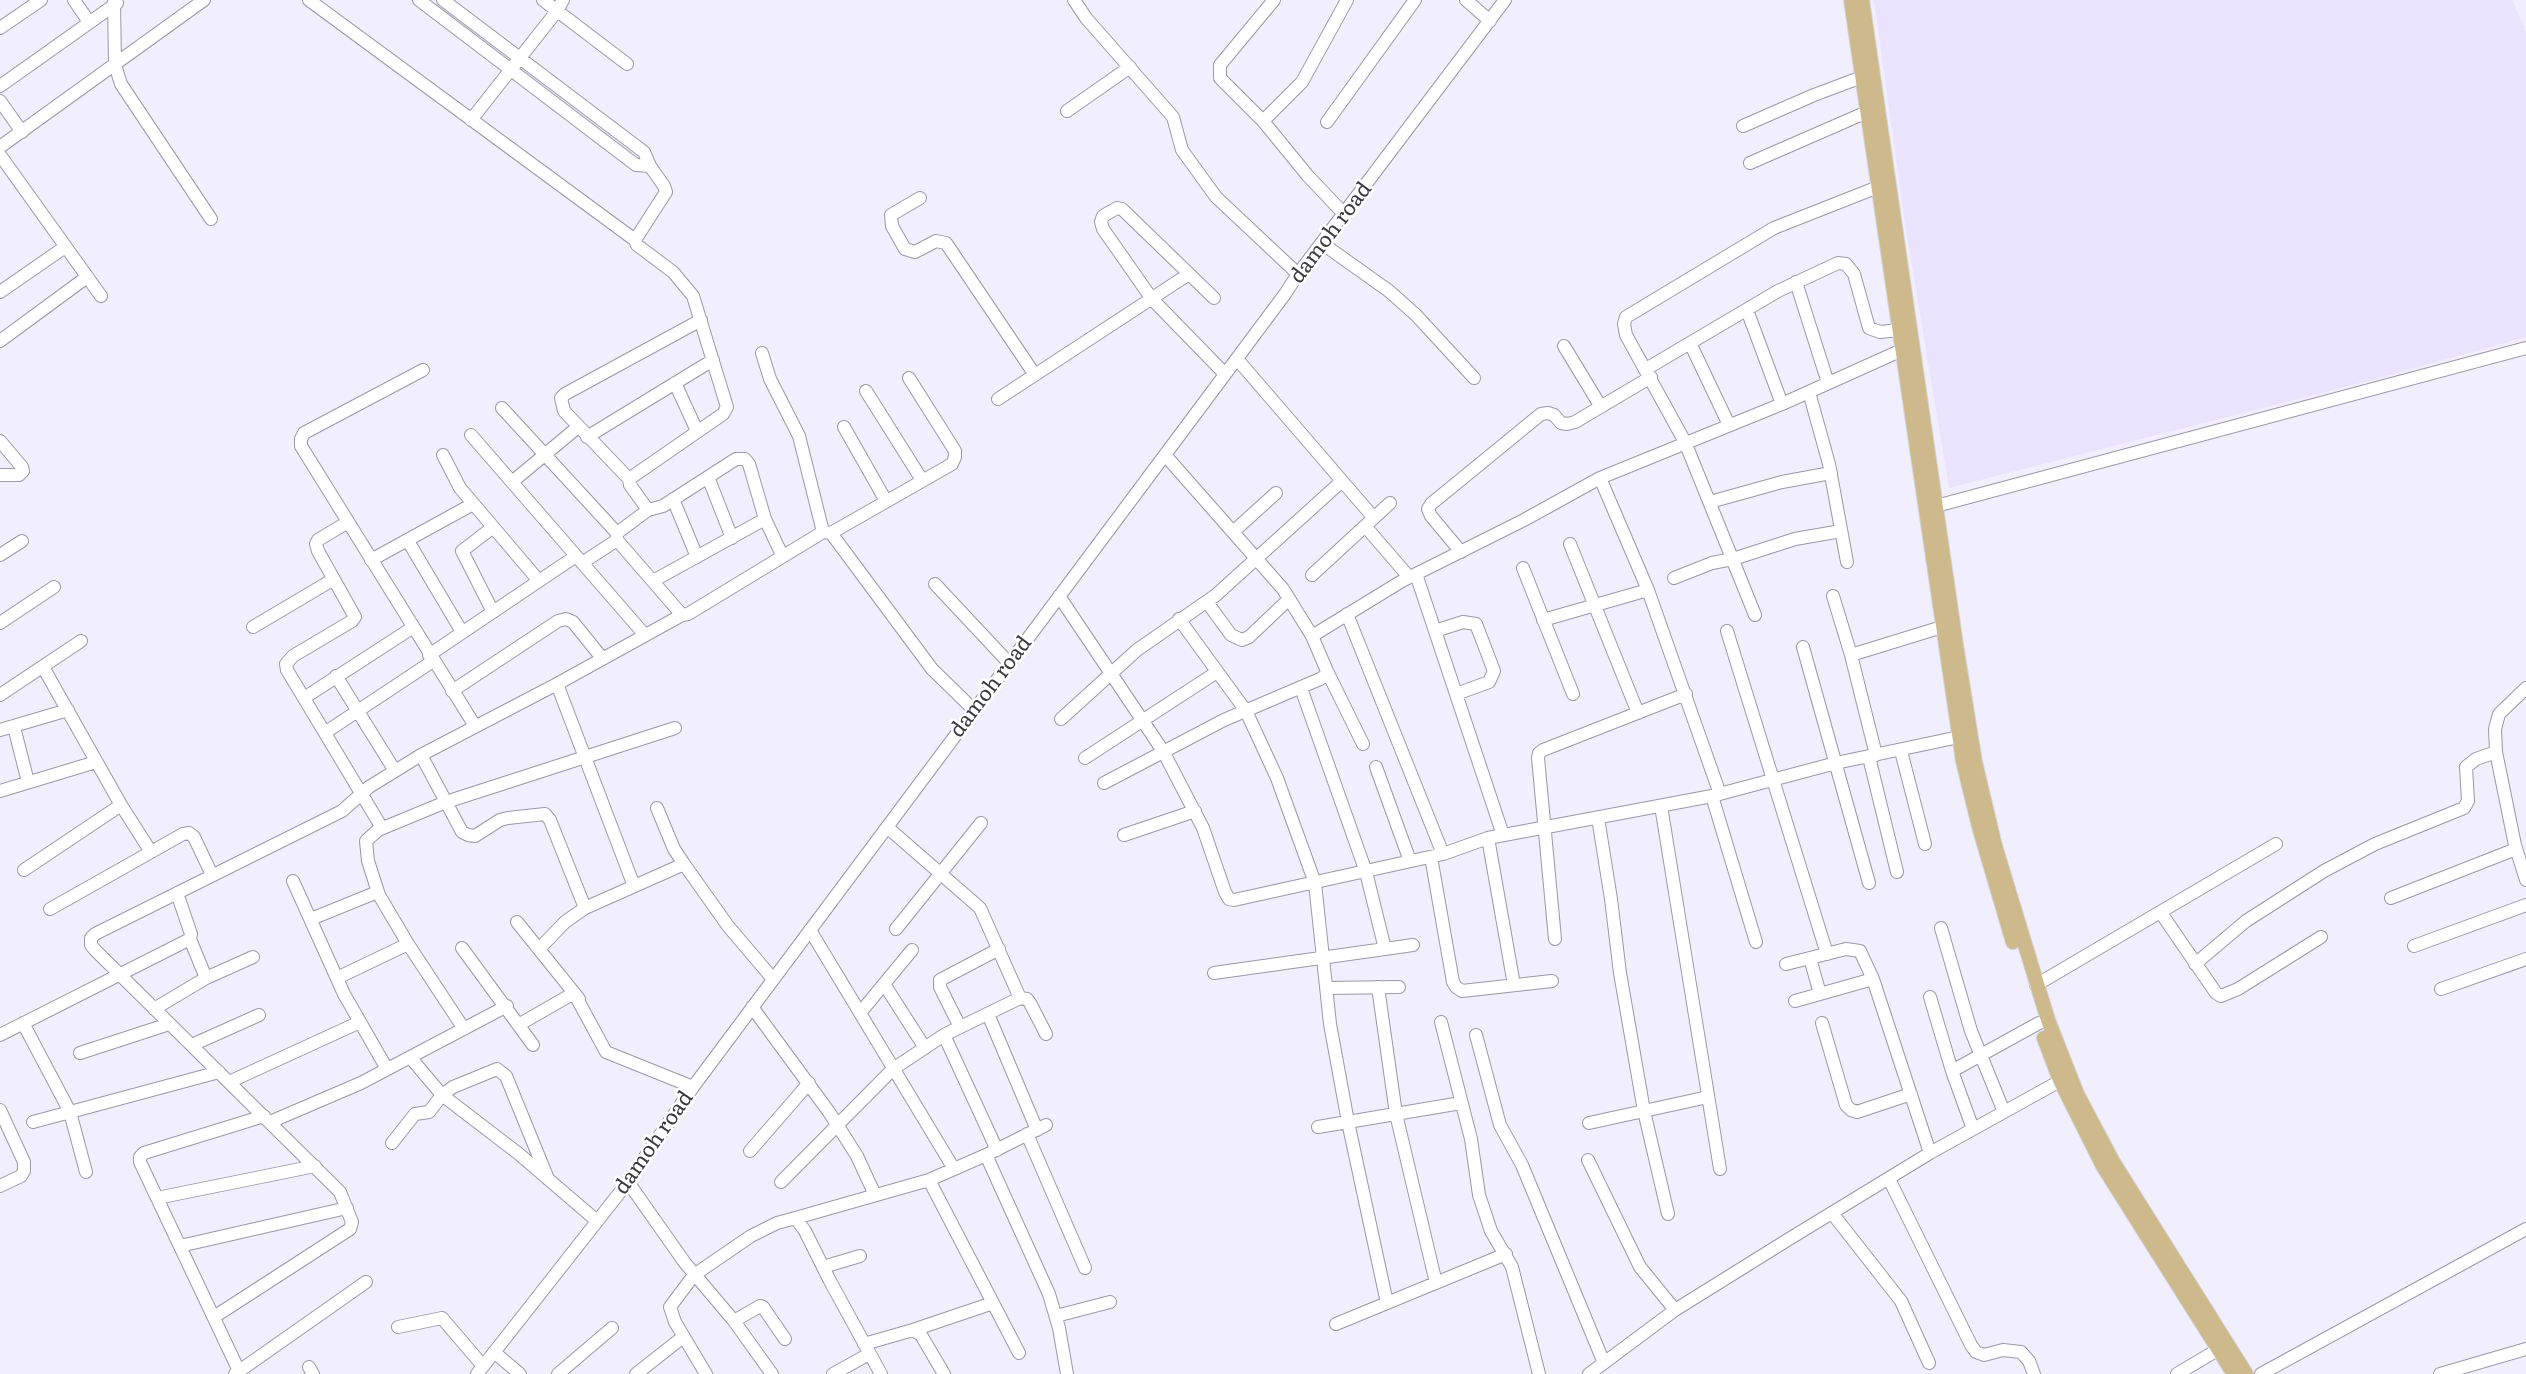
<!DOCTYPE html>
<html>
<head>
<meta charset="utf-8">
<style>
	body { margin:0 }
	canvas { display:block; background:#f1eefd }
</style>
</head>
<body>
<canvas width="2526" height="1374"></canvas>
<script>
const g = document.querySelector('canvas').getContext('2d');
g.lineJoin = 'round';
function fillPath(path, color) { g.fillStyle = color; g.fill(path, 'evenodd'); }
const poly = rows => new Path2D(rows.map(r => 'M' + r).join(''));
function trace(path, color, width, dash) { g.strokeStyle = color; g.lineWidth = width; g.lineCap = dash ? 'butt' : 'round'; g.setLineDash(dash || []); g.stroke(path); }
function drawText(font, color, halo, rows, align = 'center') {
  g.font = font + ' Literata,serif'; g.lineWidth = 5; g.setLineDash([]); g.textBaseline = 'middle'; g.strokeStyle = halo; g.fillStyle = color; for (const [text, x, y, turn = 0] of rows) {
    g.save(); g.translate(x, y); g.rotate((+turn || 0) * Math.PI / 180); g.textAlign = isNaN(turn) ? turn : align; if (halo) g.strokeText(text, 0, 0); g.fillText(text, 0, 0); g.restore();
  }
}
const built = poly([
	[1874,0,2512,0,2526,32,2526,337,2372,380,1949,488,1906,230]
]);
const minor = poly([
	[74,0,89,22],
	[114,0,115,65,121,84,211,219],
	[309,0,635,240],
	[419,0,636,165,650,166],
	[443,0,644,152,650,166,664,186,666,192,635,240,637,245,673,272,693,296,727,407,723,414,629,479,630,485,648,510,617,533,617,540,682,615,688,614,823,532,831,533,932,669,974,710],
	[543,0,627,64],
	[1074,0,1086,18,1173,117,1182,150,1216,197,1298,274],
	[1274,0,1220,65,1220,78,1263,121,1308,176,1345,215],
	[1466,0,1490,21],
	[0,28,41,0],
	[0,86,117,3],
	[0,101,22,132],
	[1067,111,1130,67],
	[471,120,557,11,563,0],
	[1263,121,1302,82,1347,0],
	[1327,122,1415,0],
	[1743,126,1814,95,1862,77],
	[0,147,204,0],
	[0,155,101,296],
	[1750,163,1867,112],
	[920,198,891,215,892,226,905,249,915,252,936,241,946,243,1035,375],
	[1323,244,1389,291,1416,315,1474,378],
	[1796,282,1828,383],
	[0,292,65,247],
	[1214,298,1122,209,1117,208,1103,216,1101,222,1103,229,1152,299,1225,374],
	[1747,310,1782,404],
	[0,341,87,277],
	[1691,345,1729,425],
	[1564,346,1601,407],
	[762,353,770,379,799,436,823,532],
	[1237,359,1374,518],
	[1646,369,1778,291,1838,263,1846,264,1854,274,1869,328,1880,332,1899,330],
	[423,370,304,433,301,439,301,446,475,726],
	[675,383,697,431],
	[866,391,922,480],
	[1809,392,1829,464,1847,562],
	[998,399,1189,274],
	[502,408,617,533],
	[844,427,886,501],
	[471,435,644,634],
	[587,437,713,360],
	[0,441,22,467,23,471,19,475,0,475],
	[443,455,460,488,539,581],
	[708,477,732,538],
	[1600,478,1648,590,1720,794],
	[629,479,564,411,561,398,565,394,701,320],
	[512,482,578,427],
	[673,499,697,557],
	[1710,502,1782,482,1831,473],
	[1936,506,2526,348],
	[648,510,663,506,736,459,745,459,749,464,765,519,782,555],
	[348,522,318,540,316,544,318,551,355,617,352,621,293,656,286,664,287,670,382,828],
	[1365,526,1409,577],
	[492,528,462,551,493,612],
	[1233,532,1276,493],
	[831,533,952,464,955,457,955,451,909,378],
	[408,541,462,632],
	[1570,544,1638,713],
	[1461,552,1431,516,1428,509,1431,504,1541,414,1548,413,1554,415,1561,423,1567,424,1575,422,1651,377],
	[0,555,22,541],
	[371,560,473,504],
	[582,563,617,540],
	[1523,568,1573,694],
	[1416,574,1503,835],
	[1312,575,1390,503],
	[1674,578,1712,563,1733,559,1795,539,1841,531],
	[653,581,765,519],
	[935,584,1009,663],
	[1059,596,1163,751,1203,828,1225,892,1229,899,1234,900,1443,854,1488,838,1712,796,1836,763,1959,737],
	[1833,596,1851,655,1876,755],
	[1207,602,1231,635,1242,640,1249,637,1289,599],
	[1347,614,1443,854],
	[1755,615,1685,442,1626,335,1624,324,1626,317,1774,228,1878,187],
	[1179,619,1246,711,1277,778,1315,883,1330,1024,1348,1122,1387,1303],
	[1543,620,1648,590],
	[0,623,54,587],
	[253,627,334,579],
	[1435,631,1463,622,1476,624,1494,671,1489,682,1456,694],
	[1727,631,1827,954],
	[1312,636,1402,581,1524,520,1600,478,1782,404,1902,350],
	[1803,647,1869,883],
	[429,655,576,556],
	[1851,655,1942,627],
	[43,667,121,805,151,852],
	[1327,671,1363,744],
	[336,676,395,771],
	[557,684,634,886],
	[1301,688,1366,872,1385,949],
	[2526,688,2499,714,2495,729,2496,752,2515,845,2526,880],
	[452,691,558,621,566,619,573,622,602,658],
	[0,695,81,641],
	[304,698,412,628],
	[1061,719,1137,650,1216,595,1342,481],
	[14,727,28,782],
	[0,730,68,710],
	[326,732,433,661],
	[1901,751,1925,844],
	[421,755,462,832,468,835,475,836,500,820,508,818,545,814,550,820,585,908],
	[1869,757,1897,872],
	[1085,758,1217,672],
	[1376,767,1410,861],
	[1104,783,1224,720,1320,679,1325,676,1327,671,1312,636,1283,589,1165,455],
	[0,791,96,762],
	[1712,796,1756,942],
	[1661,806,1720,1169],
	[657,808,674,849,684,864,728,926,773,979],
	[1598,818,1611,899,1620,973,1644,1111,1668,1214],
	[887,827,980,908,1020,998],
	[1124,835,1195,811],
	[1488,838,1514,985],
	[1431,857,1453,982,1456,987,1462,991,1552,981],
	[24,870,121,805],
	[293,881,344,994,387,1069],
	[379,895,368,861,366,841,378,830,446,802,675,728],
	[2391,898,2516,849],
	[50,909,183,834,189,833,194,837,212,875],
	[2161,913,2216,993,2221,996,2238,989,2321,937],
	[311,919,375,893,379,895,408,944,464,1029],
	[517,922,579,999],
	[1941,928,1971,1031,2004,1112],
	[896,929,981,823],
	[810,930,954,1169],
	[190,939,206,978],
	[1555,939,1538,758,1539,753,1543,750,1686,694],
	[2414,946,2526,905],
	[462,948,533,1045],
	[539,949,565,922,585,908,684,864],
	[1810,958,1820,994],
	[1786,964,1846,949,1860,951,1873,979,1930,1153],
	[2195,964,2246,921,2324,871,2375,844,2464,808,2468,801,2466,767,2476,759,2496,752],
	[1214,973,1413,945],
	[337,978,408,944],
	[884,984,925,1048],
	[2036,985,2276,844],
	[1378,987,1396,1114,1436,1283],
	[1327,988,1399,987],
	[2441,989,2526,959],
	[1930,997,1952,1071,1973,1129],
	[1795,1001,1873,979],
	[752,1007,829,1112,857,1156,875,1195],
	[154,1009,206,978,253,957],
	[860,1013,912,950],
	[988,1014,1037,1130],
	[1441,1022,1471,1139,1479,1195,1491,1231,1512,1267,1539,1374],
	[23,1023,70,1112,86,1172],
	[1822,1023,1846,1105,1851,1110,1857,1112,1911,1094],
	[520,1024,574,993,606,1052,693,1087],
	[960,1027,940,987,940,980,999,949],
	[0,1035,190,939,191,934,177,893],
	[944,1035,997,1150],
	[1476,1035,1500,1125,1522,1165,1604,1363],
	[192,1045,259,1015],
	[80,1053,169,1024],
	[410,1057,442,1095,519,1154,597,1221],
	[1952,1071,2039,1023],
	[229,1082,360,1022],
	[0,1110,24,1162,24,1171,21,1176,0,1186],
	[33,1122,219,1072],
	[270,1122,361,1083,507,1006],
	[1589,1123,1708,1097],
	[1318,1127,1461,1103],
	[1027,1134,1085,1268],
	[392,1143,415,1114,429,1112,442,1095,453,1087,497,1069,506,1076,548,1179],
	[750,1151,809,1083],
	[986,1155,1049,1294,1059,1328,1067,1374],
	[1588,1160,1640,1267,1675,1310],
	[1889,1179,1971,1345,1976,1352,1984,1355,2003,1350,2021,1352,2029,1361,2034,1374],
	[929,1180,1019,1353],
	[628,1182,685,1263,734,1321,772,1374],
	[781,1182,893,1069,944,1035,1020,998,1027,999,1030,1003,1046,1034],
	[157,1198,315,1166],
	[1832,1213,1901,1301,1929,1363],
	[792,1219,929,1180,986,1155,1046,1125],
	[180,1246,347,1208],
	[823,1267,860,1256],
	[1056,1316,1110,1302],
	[214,1317,350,1229,352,1222,340,1192,95,950,91,945,91,938,95,934,342,811,369,787,421,755,557,684,682,615],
	[734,1321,760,1306,763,1307,785,1339],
	[1336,1324,1506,1254],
	[398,1327,442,1318,483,1366],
	[913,1330,993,1303],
	[864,1344,913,1330,921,1335,944,1374],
	[494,1352,520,1374],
	[309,1367,313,1374],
	[239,1371,140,1162,140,1157,144,1153,264,1116],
	[235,1374,366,1282],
	[477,1374,628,1182,693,1087,1285,294,1298,274,1505,0],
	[558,1374,612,1328],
	[636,1374,683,1337],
	[706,1374,675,1322,670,1307,694,1275,751,1236,777,1223,792,1219,797,1220,805,1231,830,1281,881,1374],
	[833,1374,869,1354],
	[1589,1374,1675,1310,1789,1239,1930,1153,2069,1076],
	[2177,1374,2219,1349],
	[2261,1374,2526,1229],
	[2440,1374,2526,1349]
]);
const major = poly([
	[1851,0,1963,761,1980,830,2013,942],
	[1862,0,1956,645,1975,762,1995,846,2048,1020,2077,1094,2113,1162,2246,1374],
	[2044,1038,2060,1080,2103,1166,2234,1374]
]);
const streetNames = [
	["damoh road",1331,233,-53],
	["damoh road",991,687,-53],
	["damoh road",654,1143,-55]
];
fillPath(built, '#e9e3fd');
trace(minor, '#9c97a9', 14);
trace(major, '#d4d3d5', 16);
trace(minor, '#fff', 12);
trace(major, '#cdb98c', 14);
drawText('21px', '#3b3941', '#fff', streetNames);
</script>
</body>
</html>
